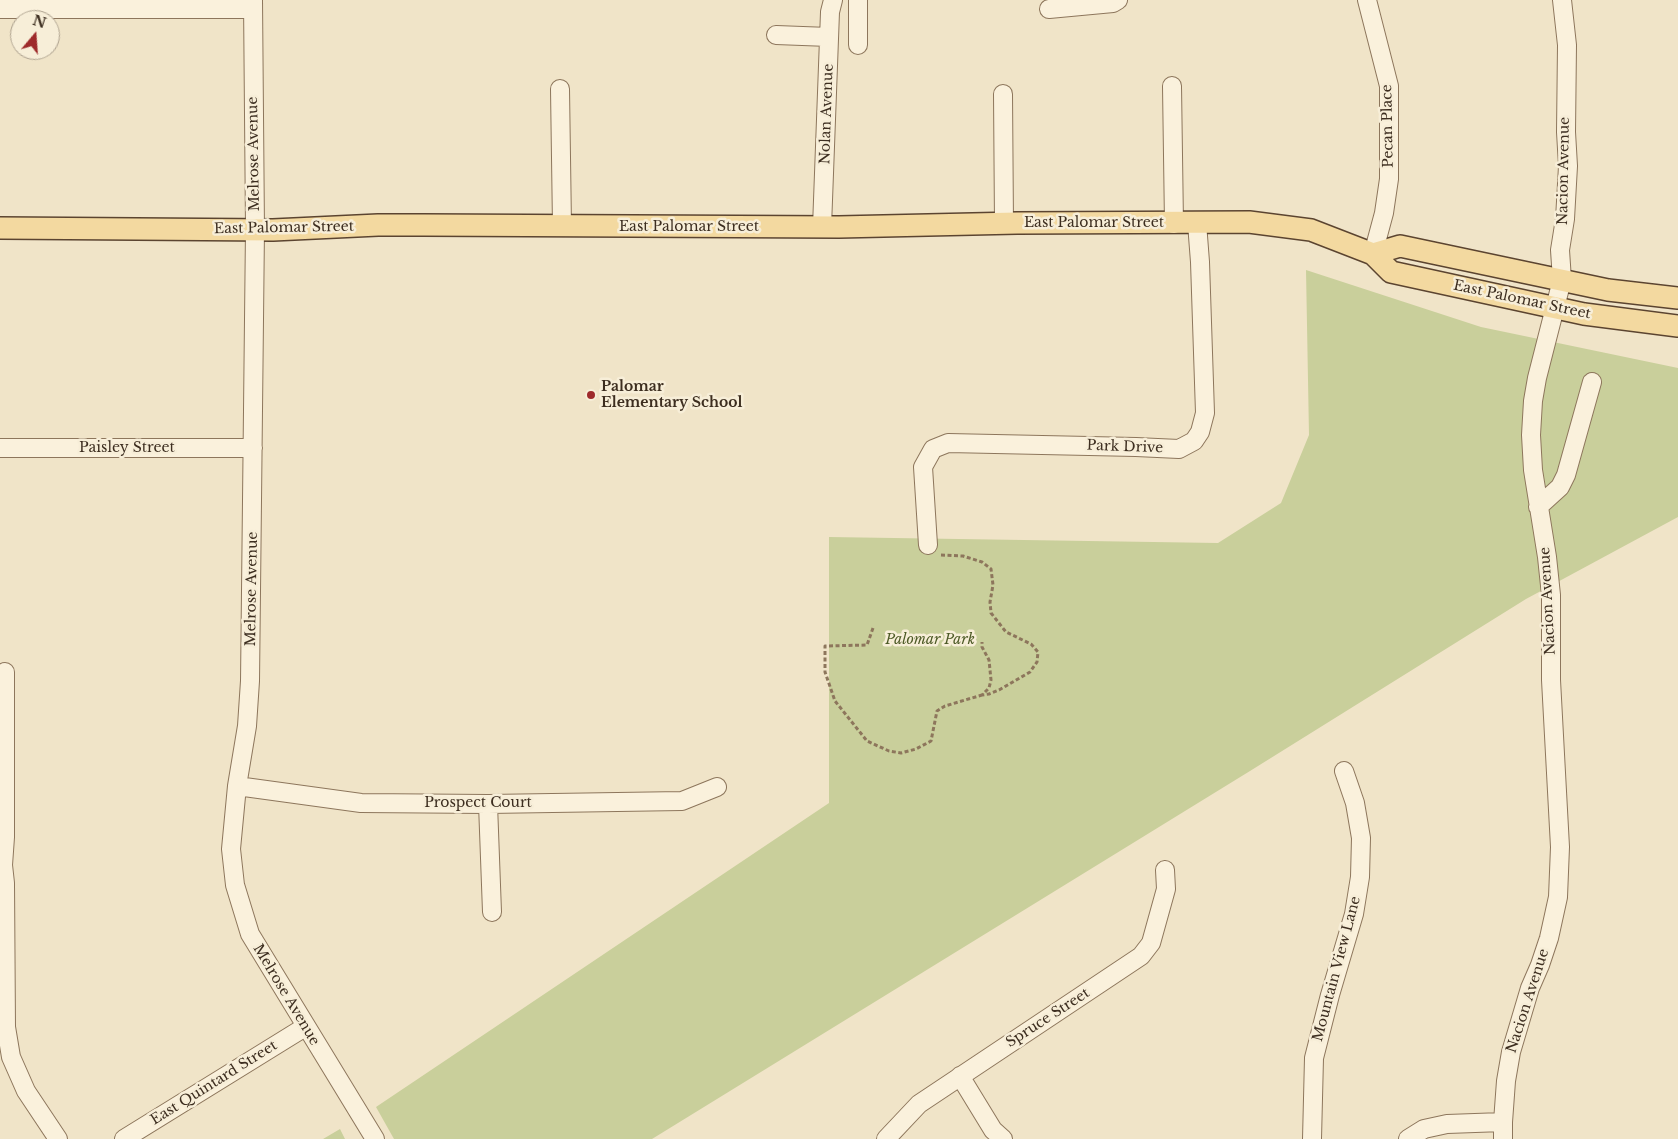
<!DOCTYPE html>
<html>
<head>
<meta charset="utf-8">
<style>
	body { margin:0 }
	#map { position:relative; width:1678px; height:1139px; overflow:hidden; background:#f0e4c8; font-family:"Libre Baskerville",serif }
	canvas { display:block }
	.north { position:absolute; left:10px; top:10px; width:50px; height:50px; box-sizing:border-box; background:#f7eed8; border:1px solid #ada18e; border-radius:50%; rotate:18deg; font-size:14px; font-weight:700; line-height:20px; text-align:center; color:#3d2e20 }
	.north::after { content:''; display:block; margin:auto; width:18px; height:22px; background:#9e2a2b; clip-path:polygon(50% 0,100% 100%,50% 72%,0 100%) }
</style>
</head>
<body>
<div id="map">
<canvas width="1678" height="1139"></canvas>
<div class="north">N</div>
</div>
<script>
const g = document.querySelector('canvas').getContext('2d');
g.lineJoin = 'round';
function fillPath(path, color) { g.fillStyle = color; g.fill(path, 'evenodd'); }
const poly = rows => new Path2D(rows.map(r => 'M' + r).join(''));
function trace(path, color, width, dash) { g.strokeStyle = color; g.lineWidth = width; g.lineCap = dash ? 'butt' : 'round'; g.setLineDash(dash || []); g.stroke(path); }
function drawText(font, color, halo, rows, align = 'center') {
  g.font = font + ' "Libre Baskerville",serif'; g.lineWidth = 5; g.setLineDash([]); g.textBaseline = 'middle'; g.strokeStyle = halo; g.fillStyle = color; for (const [text, x, y, turn = 0] of rows) {
    g.save(); g.translate(x, y); g.rotate((+turn || 0) * Math.PI / 180); g.textAlign = isNaN(turn) ? turn : align; if (halo) g.strokeText(text, 0, 0); g.fillText(text, 0, 0); g.restore();
  }
}
const green = poly([
	[1306,270,1481,327,1678,368,1678,517,1526,599,1250,771,652,1139,394,1139,376,1107,829,803,829,537,1218,543,1281,503,1309,435],
	[340,1129,345,1139,323,1139]
]);
const path = poly([
	[941,555,963,556,982,562,991,569,993,585,990,602,991,613,1006,632,1031,644,1038,652,1037,662,1030,672,999,690,989,694,982,695,989,688,991,680,989,660,982,647,982,642],
	[873,628,867,645,825,646,825,672,835,701,867,741,889,751,901,753,916,749,931,741,937,711,945,706,982,695]
]);
const minor = poly([
	[253,0,255,229,250,681,247,726,237,786,231,849,235,885,250,934,375,1139],
	[1367,0,1389,86,1389,179,1384,213,1373,254],
	[0,9,253,9],
	[1049,9,1113,3,1118,0],
	[776,35,829,37],
	[858,45,858,1],
	[1172,86,1174,224],
	[560,89,562,226],
	[1003,94,1004,224],
	[822,227,830,12,833,0],
	[0,448,253,448],
	[1538,507,1560,487,1566,475,1592,382],
	[928,545,923,467,933,449,948,443,1136,447,1179,449,1194,441,1200,432,1205,413,1200,262,1197,223],
	[5,672,5,837,3,865,5,883,6,1027,11,1057,26,1091,58,1139],
	[237,786,361,803,488,804,682,801,717,787],
	[488,804,492,912],
	[960,1076,993,1130,1003,1139],
	[124,1139,305,1027],
	[886,1139,919,1104,1141,956,1151,943,1166,889,1165,870],
	[1312,1139,1314,1058,1330,995,1354,914,1360,877,1361,838,1355,803,1344,771],
	[1408,1139,1424,1129,1447,1124,1503,1122],
	[1503,1139,1503,1122,1506,1081,1511,1052,1530,988,1540,965,1549,938,1558,897,1560,847,1551,680,1551,595,1547,557,1533,470,1531,435,1533,401,1537,378,1562,280,1560,250,1565,219,1568,166,1566,132,1567,45,1562,0]
]);
const major = poly([
	[0,228,273,230,378,225,424,225,839,227,1017,223,1249,222,1311,230,1373,254,1391,272,1584,314,1678,326],
	[1373,254,1400,246,1608,290,1678,298]
]);
const markers = [
	[591,395,5,"#9e2a2b"]
];
const streetNames = [
	["Nolan Avenue",827,114,-88],
	["Pecan Place",1388,126,-91],
	["Melrose Avenue",254,154,-91],
	["Nacion Avenue",1564,171,-89],
	["East Palomar Street",1094,223],
	["East Palomar Street",689,227],
	["East Palomar Street",284,228,-1],
	["East Palomar Street",1522,300,12],
	["Park Drive",1125,447,2],
	["Paisley Street",127,448],
	["Melrose Avenue",252,589,-89],
	["Nacion Avenue",1548,601,-93],
	["Prospect Court",478,803],
	["Mountain View Lane",1337,969,-75],
	["Melrose Avenue",286,995,59],
	["Nacion Avenue",1528,1001,-72],
	["Spruce Street",1048,1018,-33],
	["East Quintard Street",214,1083,-32]
];
const poiNames = [
	["Palomar",601,387],
	["Elementary School",601,403]
];
const parkNames = [
	["Palomar Park",930,640]
];
fillPath(green, '#c9cf9b');
trace(minor, '#8d765c', 20);
trace(major, '#5b4430', 24);
trace(path, '#8d765c', 3, [4, 2.5]);
trace(minor, '#faf1dc', 18);
trace(major, '#f3d9a0', 21);
for (const [x, y, r, color] of markers) { const dot = new Path2D(); dot.arc(x, y, r, 0, 2 * Math.PI); g.fillStyle = color; g.fill(dot); trace(dot, '#f7eed8', 2); }
drawText('14px', '#3d2e20', '#f7eed8', streetNames);
drawText('bold 14px', '#3d2e20', '#f7eed8', poiNames, 'left');
drawText('italic 14px', '#4d5a26', '#f7eed8', parkNames);
</script>
</body>
</html>
